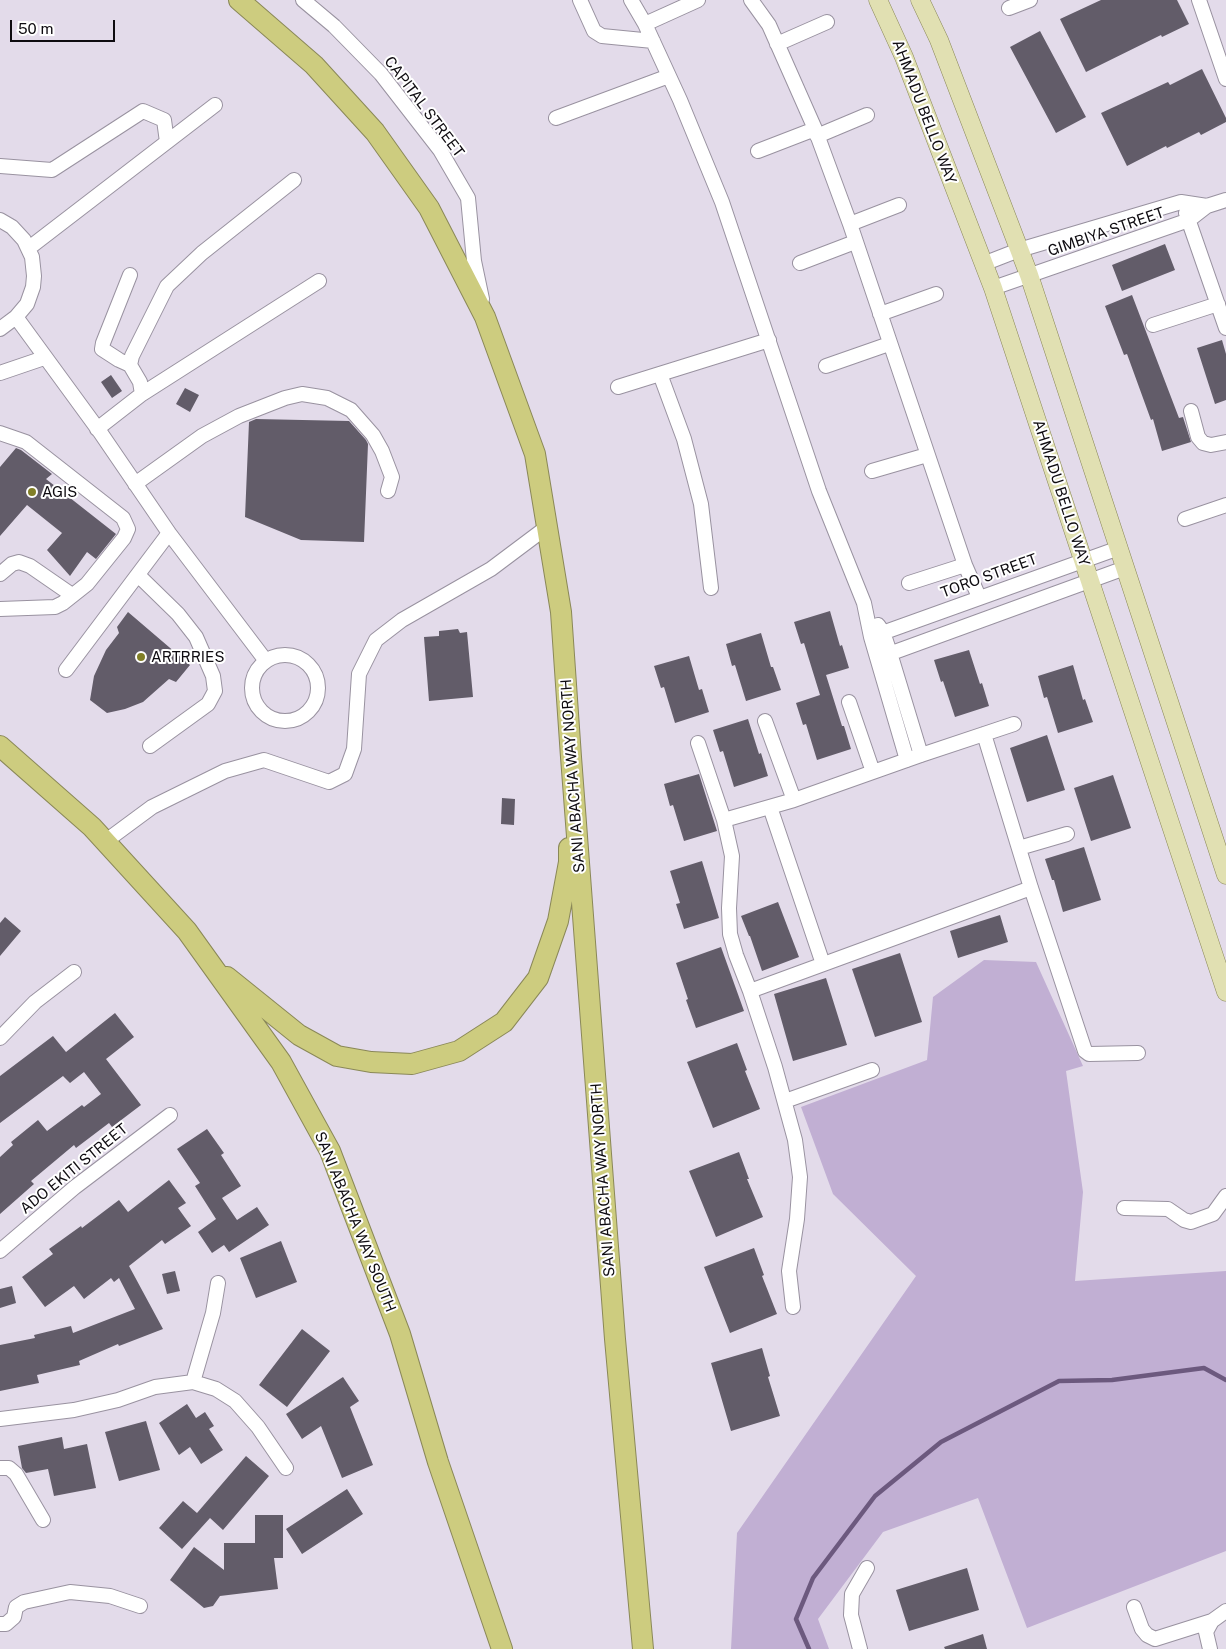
<!DOCTYPE html>
<html>
<head>
<meta charset="utf-8">
<style>
	body { margin:0 }
	#map { position:relative; width:1226px; height:1649px; overflow:hidden; background:#e3dbea; font-family:"Public Sans",sans-serif }
	canvas { display:block }
	.scale { position:absolute; left:10px; top:20px; width:105px; height:22px; box-sizing:border-box; border:2px solid #0e0b10; border-top:0; padding-left:6px; font-size:15px; line-height:18px; white-space:nowrap; color:#0e0b10; -webkit-text-stroke:4px #fff; paint-order:stroke }
</style>
</head>
<body>
<div id="map">
<canvas width="1226" height="1649"></canvas>
<div class="scale">50 m</div>
</div>
<script>
const g = document.querySelector('canvas').getContext('2d');
g.lineJoin = 'round';
function fillPath(path, color) { g.fillStyle = color; g.fill(path, 'evenodd'); }
const poly = rows => new Path2D(rows.map(r => 'M' + r).join(''));
function trace(path, color, width, dash) { g.strokeStyle = color; g.lineWidth = width; g.lineCap = dash ? 'butt' : 'round'; g.setLineDash(dash || []); g.stroke(path); }
function drawText(font, color, halo, rows, align = 'center') {
  g.font = font + ' "Public Sans",sans-serif'; g.lineWidth = 4; g.setLineDash([]); g.textBaseline = 'middle'; g.strokeStyle = halo; g.fillStyle = color; for (const [text, x, y, turn = 0] of rows) {
    g.save(); g.translate(x, y); g.rotate((+turn || 0) * Math.PI / 180); g.textAlign = isNaN(turn) ? turn : align; if (halo) g.strokeText(text, 0, 0); g.fillText(text, 0, 0); g.restore();
  }
}
const green = poly([
	[984,960,1036,962,1083,1066,1066,1071,1083,1192,1075,1281,1226,1271,1226,1551,1027,1628,978,1498,883,1532,818,1619,829,1649,731,1649,737,1533,916,1276,833,1194,801,1107,927,1060,933,997]
]);
const stream = poly([
	[809,1649,796,1619,813,1578,875,1496,941,1442,1059,1381,1112,1380,1204,1368,1226,1380]
]);
const building = poly([
	[1101,0,1177,0,1189,24,1162,37,1161,35,1086,72,1060,19],
	[1040,31,1086,117,1056,133,1010,47],
	[1202,69,1226,118,1226,122,1201,135,1199,132,1167,148,1166,146,1127,166,1101,113,1168,82,1170,85],
	[1165,244,1175,270,1122,291,1112,265],
	[1132,295,1179,418,1183,417,1191,442,1162,451,1153,419,1151,420,1127,354,1124,355,1105,306],
	[1222,340,1226,354,1226,400,1215,404,1197,348],
	[111,375,122,391,112,398,101,382],
	[185,388,199,395,190,412,176,404],
	[256,419,349,421,366,440,368,444,364,542,301,540,245,517,249,422],
	[16,448,21,450,52,474,46,479,116,534,96,559,87,552,70,576,47,550,62,533,27,505,0,536,0,467],
	[830,611,840,646,842,645,849,668,826,675,842,726,844,726,851,749,817,760,806,724,803,725,796,703,820,695,804,643,801,644,794,622],
	[128,612,190,665,176,682,169,679,143,702,125,709,107,713,90,700,94,676,106,650,119,633,117,627],
	[458,629,460,633,467,632,473,697,429,701,424,637,439,636,439,631],
	[761,633,771,667,773,667,781,690,746,701,735,665,732,666,726,644],
	[969,650,980,684,982,683,989,706,955,717,943,681,941,682,934,660],
	[689,656,699,690,702,689,709,712,675,723,664,687,661,688,654,666],
	[1073,665,1083,700,1085,699,1093,722,1058,733,1047,697,1044,698,1038,676],
	[748,719,759,754,761,753,768,776,734,787,723,751,720,752,713,730],
	[1047,735,1065,790,1027,802,1010,748],
	[699,774,717,831,684,841,673,805,670,806,664,784],
	[1113,775,1131,828,1091,841,1074,788],
	[502,798,515,799,514,825,501,824],
	[1084,847,1101,900,1063,912,1054,880,1052,880,1045,859],
	[702,861,719,918,684,929,676,904,680,903,670,871],
	[778,902,799,957,762,971,750,936,749,936,741,916],
	[1000,915,1008,942,958,958,950,931],
	[5,917,21,931,0,956,0,923],
	[721,947,744,1011,696,1028,686,1000,688,999,676,963],
	[900,953,922,1022,875,1037,852,969],
	[826,978,847,1045,793,1061,774,994],
	[115,1013,134,1037,106,1059,141,1105,112,1127,109,1123,76,1148,74,1145,31,1181,34,1184,0,1214,0,1157,13,1145,11,1142,38,1120,47,1131,82,1105,84,1107,101,1094,84,1072,70,1083,63,1076,0,1123,0,1076,53,1036,66,1052],
	[737,1043,747,1070,745,1071,760,1109,713,1128,687,1062],
	[207,1129,224,1153,221,1155,241,1186,222,1198,237,1220,257,1207,269,1225,229,1252,224,1245,212,1253,198,1232,216,1219,195,1186,200,1183,177,1149],
	[739,1152,749,1179,747,1179,763,1217,716,1237,689,1171],
	[169,1180,186,1203,178,1208,191,1226,165,1244,162,1240,129,1266,163,1329,119,1346,118,1344,79,1361,80,1365,37,1375,39,1383,0,1391,0,1345,35,1338,34,1335,71,1326,73,1333,135,1309,119,1278,114,1282,111,1278,84,1299,74,1286,45,1307,22,1277,53,1254,49,1249,81,1226,82,1228,119,1200,128,1212],
	[281,1241,297,1282,256,1298,240,1258],
	[754,1248,764,1275,762,1276,777,1314,730,1333,704,1267],
	[175,1271,180,1291,167,1294,162,1274],
	[12,1286,16,1303,0,1308,0,1289],
	[302,1329,330,1351,287,1407,259,1385],
	[762,1348,770,1376,768,1377,780,1416,731,1431,711,1363],
	[343,1377,359,1401,350,1407,373,1465,342,1478,321,1426,302,1439,286,1414],
	[187,1404,196,1418,205,1412,214,1426,209,1429,223,1450,201,1464,190,1447,179,1455,159,1423],
	[146,1421,160,1470,119,1481,105,1432],
	[62,1437,64,1449,87,1444,96,1488,54,1496,48,1469,26,1473,22,1468,18,1446],
	[246,1456,269,1476,223,1530,210,1518,182,1549,159,1528,183,1501,197,1513],
	[347,1489,363,1514,302,1554,286,1529],
	[255,1515,283,1515,283,1558,274,1558,278,1589,220,1596,213,1606,204,1608,170,1580,194,1547,224,1570,224,1543,255,1543],
	[967,1568,979,1610,909,1631,896,1590],
	[983,1634,987,1649,945,1649,944,1647]
]);
const minor = poly([
	[303,0,334,26,381,74,440,150,468,198,474,261,482,299],
	[580,0,594,31,602,36,653,41],
	[631,0,645,24,680,100,722,202,819,491,864,603,871,637,907,760],
	[751,0,769,25,815,129,850,224,965,565,979,597],
	[1199,0,1226,79],
	[1009,8,1030,0],
	[645,24,698,0],
	[777,44,827,22],
	[556,118,669,76],
	[817,136,867,115],
	[758,151,815,129],
	[0,166,52,170,143,111,164,120,167,142],
	[1186,213,1226,328],
	[0,220,12,227,24,240,32,257,34,276,33,287,27,304,16,317,0,329],
	[850,224,899,205],
	[29,248,215,105],
	[800,263,855,242],
	[983,264,1019,250,1181,202,1207,206],
	[130,275,103,343,102,349,119,360,130,365],
	[993,288,1189,220,1207,206,1226,200],
	[880,314,936,294],
	[16,317,100,432,169,533,266,661],
	[1153,325,1218,304],
	[826,366,889,344],
	[0,373,44,358],
	[660,374,684,439,701,504,711,588],
	[618,387,769,340],
	[142,394,319,281],
	[1191,411,1198,437,1203,443,1211,445,1226,442],
	[97,429,142,394,140,382,130,365,132,356,167,286,202,253,294,180],
	[0,433,26,442,123,518,128,529,124,538,87,584,63,603,55,607,0,609],
	[872,471,927,455],
	[135,484,202,436,239,416,285,398,302,394,327,398,351,410,373,435,382,451,392,477,388,491],
	[1185,519,1226,505],
	[0,574,12,564,19,562,30,566,72,595],
	[138,575,178,614,196,637,213,676,215,691,208,704,150,746],
	[909,583,965,565],
	[878,625,883,632,890,653,921,755],
	[871,637,1119,548],
	'252 688a33 33 0 1 1 66 0a33 33 0 1 1-66 0Z',
	[878,658,1125,568],
	[66,670,169,533],
	[849,702,873,772],
	[765,721,794,800],
	[984,734,1031,888,1085,1051,1089,1054,1138,1053],
	[698,743,724,820,732,856,729,908,730,934,736,955,750,991,775,1067,795,1140,800,1177,797,1219,789,1271,793,1307],
	[770,807,823,964],
	[724,820,794,800,921,755,1014,724],
	[106,841,152,807,225,771,264,760,329,782,345,774,354,749,359,674,376,640,402,620,491,569,547,527],
	[1019,848,1067,834],
	[750,991,1031,888],
	[0,1038,35,1002,74,972],
	[785,1101,872,1070],
	[1124,1208,1168,1209,1184,1220,1191,1222,1213,1214,1226,1196],
	[0,1251,75,1187,170,1115],
	[193,1382,213,1313,218,1283],
	[0,1419,74,1410,118,1400,155,1387,193,1382,216,1389,235,1401,258,1427,286,1468],
	[0,1468,9,1468,16,1474,43,1520],
	[1134,1607,1142,1629,1147,1635,1155,1639,1212,1621],
	[0,1624,6,1624,14,1617,16,1607,24,1602,70,1592,110,1596,140,1606],
	[860,1649,851,1615,852,1594,867,1568],
	[1210,1649,1206,1632,1212,1621,1226,1611]
]);
const major = poly([
	[878,0,904,57,993,288,1226,992],
	[920,0,939,40,1029,275,1226,875]
]);
const highway = poly([
	[239,0,314,65,375,132,429,208,485,317,535,454,561,612,571,757,615,1339,643,1649],
	[0,746,92,827,187,931,281,1062,330,1151,400,1334,438,1462,502,1649],
	[227,977,299,1035,337,1056,371,1062,412,1064,459,1051,504,1022,538,978,558,921,569,862,569,848]
]);
const markers = [
	[32,492,5,"#817f27"],
	[141,657,5,"#817f27"]
];
const streetNames = [
	["CAPITAL STREET",424,107,53],
	["AHMADU BELLO WAY",924,112,69],
	["GIMBIYA STREET",1106,232,-19],
	["AHMADU BELLO WAY",1061,493,72],
	["TORO STREET",989,576,-20],
	["SANI ABACHA WAY NORTH",573,776,-94],
	["ADO EKITI STREET",74,1169,-39],
	["SANI ABACHA WAY NORTH",603,1180,-94],
	["SANI ABACHA WAY SOUTH",355,1222,68]
];
const poiNames = [
	["AGIS",42,492],
	["ARTRRIES",151,657]
];
fillPath(green, '#c1afd3');
trace(stream, '#6c597e', 4.5);
fillPath(building, '#625c69');
trace(minor, '#9992a0', 16);
trace(major, '#8a8858', 19);
trace(highway, '#8a8858', 22);
trace(minor, '#fff', 14);
trace(major, '#e1e0b2', 18);
trace(highway, '#cdcc7f', 20);
for (const [x, y, r, color] of markers) { const dot = new Path2D(); dot.arc(x, y, r, 0, 2 * Math.PI); g.fillStyle = color; g.fill(dot); trace(dot, '#fff', 2); }
drawText('15px', '#0e0b10', '#fff', streetNames);
drawText('15px', '#0e0b10', '#fff', poiNames, 'left');
</script>
</body>
</html>
